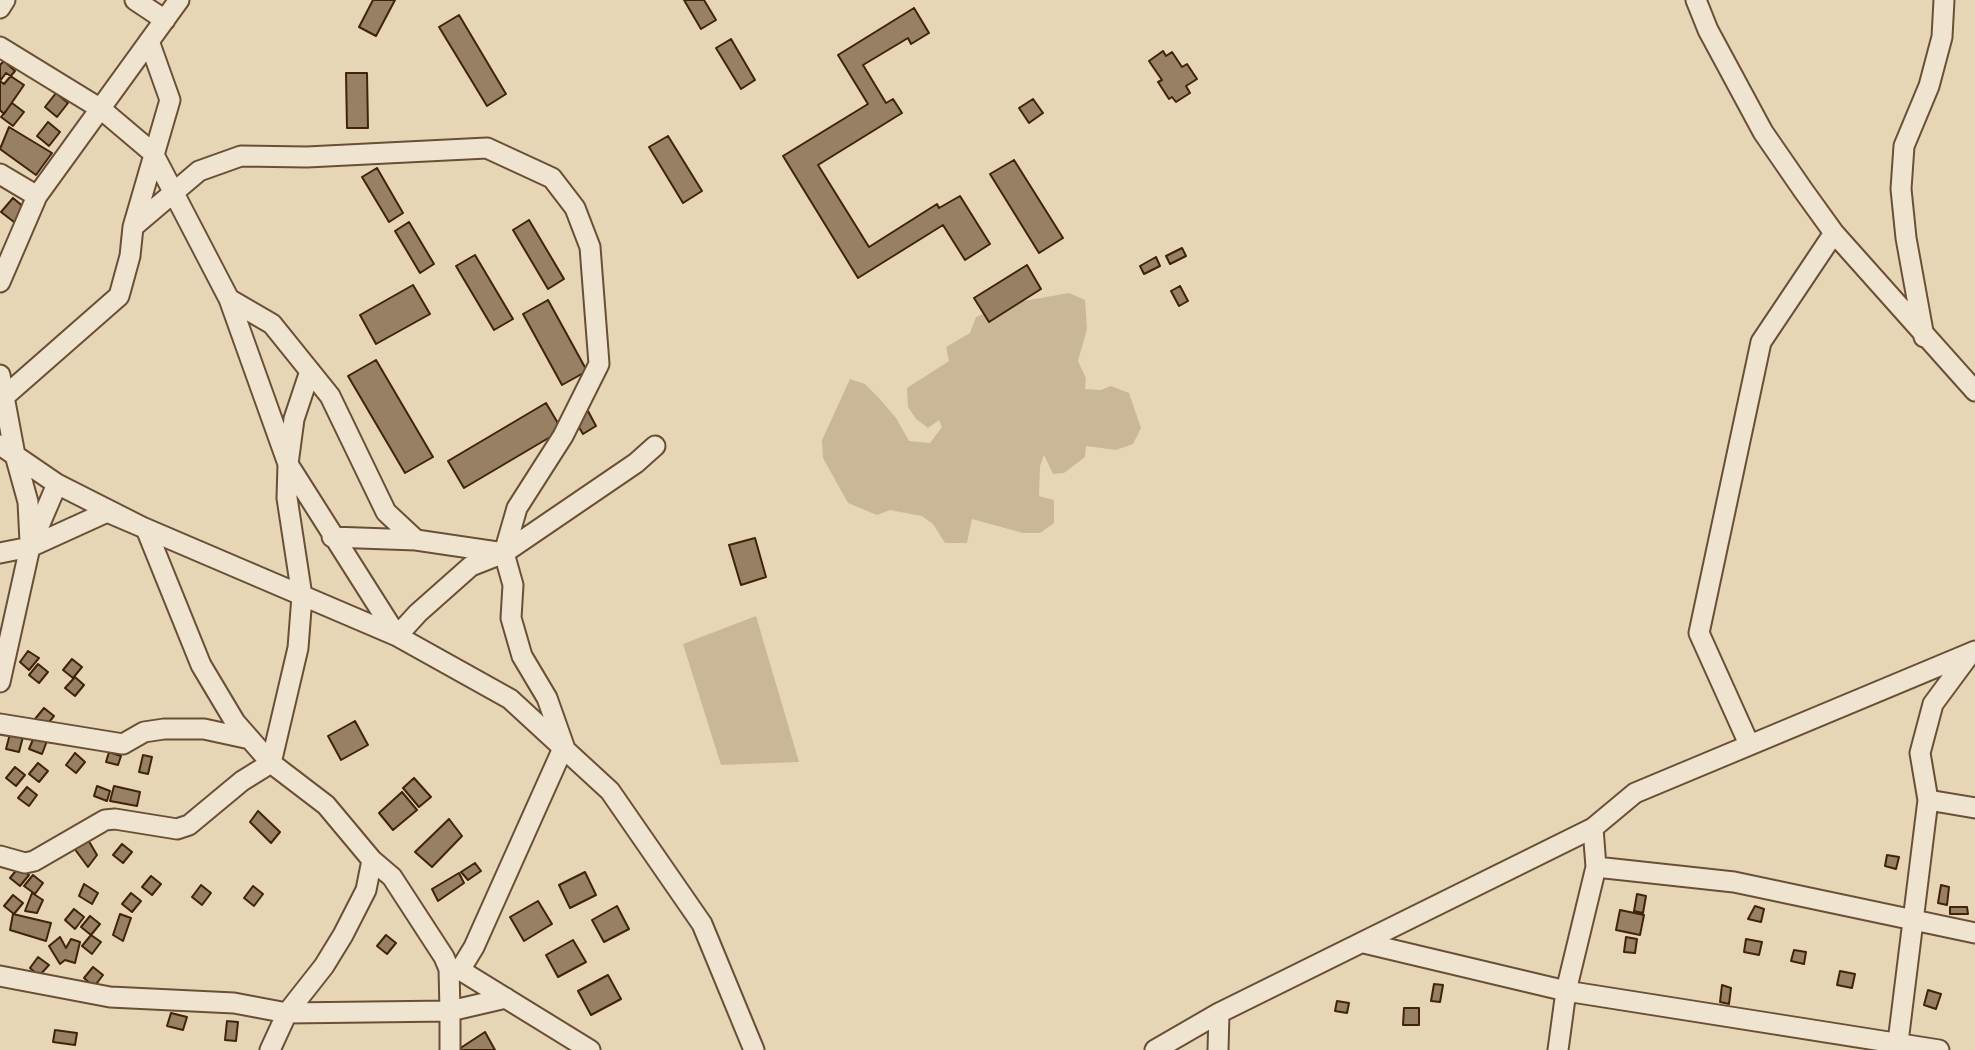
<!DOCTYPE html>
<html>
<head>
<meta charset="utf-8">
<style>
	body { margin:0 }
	canvas { display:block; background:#e6d6b5 }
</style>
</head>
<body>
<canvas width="1975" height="1050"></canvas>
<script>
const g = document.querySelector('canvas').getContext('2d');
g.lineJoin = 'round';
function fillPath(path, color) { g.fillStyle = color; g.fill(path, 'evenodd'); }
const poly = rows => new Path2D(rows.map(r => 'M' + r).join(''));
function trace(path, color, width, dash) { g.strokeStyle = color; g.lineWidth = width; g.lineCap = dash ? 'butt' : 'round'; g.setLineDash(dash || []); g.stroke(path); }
const green = poly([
	[1069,293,1085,300,1087,329,1078,361,1086,378,1085,389,1101,390,1111,386,1129,393,1141,428,1133,444,1116,450,1086,446,1085,457,1064,473,1053,474,1044,455,1040,466,1039,496,1054,500,1054,523,1040,533,1023,533,972,519,967,543,945,543,933,524,922,516,890,510,877,515,848,503,823,458,822,440,850,379,865,384,879,398,896,418,909,441,930,443,942,427,939,420,928,428,916,419,908,407,907,388,949,361,946,347,970,333,976,317,1006,304],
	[756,616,799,762,721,765,683,644]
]);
const building = poly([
	[373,0,395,0,376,36,359,27,373,0],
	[684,0,704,0,716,20,701,29,684,0],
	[914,8,929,33,911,44,908,38,863,65,886,103,893,99,902,113,818,165,869,247,937,204,939,208,960,196,990,244,965,260,943,225,858,278,783,156,868,104,838,55,914,8],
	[459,15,506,94,487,106,439,27,459,15],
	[731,39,755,80,741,89,716,48,731,39],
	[1163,51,1166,56,1172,52,1182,67,1187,64,1197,79,1186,86,1190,93,1176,102,1172,97,1169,99,1158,82,1162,80,1149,61,1163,51],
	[4,61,15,71,4,84,0,81,0,65,4,61],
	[6,73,24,85,4,114,0,110,0,81,6,73],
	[346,73,367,73,368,128,347,128,346,73],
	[56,93,68,103,57,117,45,107,56,93],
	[1033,99,1043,113,1029,123,1019,108,1033,99],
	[12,103,24,112,13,126,1,117,12,103],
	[48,122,60,132,49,146,37,136,48,122],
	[9,127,52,153,36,175,0,149,9,127],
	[668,136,702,191,683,203,649,147,668,136],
	[1014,160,1063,238,1039,253,990,174,1014,160],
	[377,168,403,213,389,222,362,177,377,168],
	[13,198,25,208,14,222,1,212,13,198],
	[529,220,564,279,548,289,513,230,529,220],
	[409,222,434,264,420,273,395,231,409,222],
	[1182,248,1186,256,1170,264,1166,256,1182,248],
	[475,255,513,319,494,330,456,266,475,255],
	[1156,257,1160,266,1144,274,1140,266,1156,257],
	[1027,265,1041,289,989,322,974,298,1027,265],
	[413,285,430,314,376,344,360,315,413,285],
	[1180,286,1188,301,1179,306,1171,291,1180,286],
	[548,300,587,371,562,385,523,314,548,300],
	[376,360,433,457,405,473,348,376,376,360],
	[546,403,562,430,464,488,448,461,546,403],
	[588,411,596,426,583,434,574,419,588,411],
	[755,538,766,577,741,585,729,545,755,538],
	[28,651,39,658,29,670,20,662,28,651],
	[72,659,82,667,73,678,63,670,72,659],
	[38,664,48,672,39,683,29,675,38,664],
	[75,677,84,685,75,696,65,688,75,677],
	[44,708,54,716,45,727,35,719,44,708],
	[355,721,368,745,341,760,328,736,355,721],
	[11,730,24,733,19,752,6,749,11,730],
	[34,737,47,741,42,754,29,749,34,737],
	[109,752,121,756,118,765,106,762,109,752],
	[75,753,85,762,76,773,66,765,75,753],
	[143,755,152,757,148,774,139,772,143,755],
	[38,763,48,771,39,782,29,774,38,763],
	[15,767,25,775,16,786,6,778,15,767],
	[414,778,431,797,419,807,403,788,414,778],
	[97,786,110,791,107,801,94,796,97,786],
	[114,786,140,792,137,806,110,801,114,786],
	[27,787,37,795,29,806,18,798,27,787],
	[402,792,417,810,393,830,379,813,402,792],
	[258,811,280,832,271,843,250,822,258,811],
	[449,819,462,836,432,867,415,852,449,819],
	[87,838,97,855,88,867,71,844,87,838],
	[122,844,132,852,123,863,113,855,122,844],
	[1887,855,1899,857,1896,869,1885,866,1887,855],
	[475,863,481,871,468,880,461,872,475,863],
	[19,867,29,875,20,886,10,878,19,867],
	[585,872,596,895,570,908,559,885,585,872],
	[459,873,464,883,438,901,432,889,459,873],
	[33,875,43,883,35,894,24,886,33,875],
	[151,876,161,884,152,895,142,887,151,876],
	[84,884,98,893,92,904,79,896,84,884],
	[201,885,211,893,202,905,192,897,201,885],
	[1941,885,1949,887,1947,905,1938,903,1941,885],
	[253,886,263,894,254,906,244,898,253,886],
	[32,893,43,900,37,913,25,911,32,893],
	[131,893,141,901,132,912,122,904,131,893],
	[1637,894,1646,896,1643,913,1634,911,1637,894],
	[13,895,23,903,14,914,4,906,13,895],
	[538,901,552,924,524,941,510,917,538,901],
	[617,906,629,929,604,942,592,920,617,906],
	[1755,906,1764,909,1761,922,1748,919,1755,906],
	[1950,907,1967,907,1968,914,1950,914,1950,907],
	[74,909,84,917,75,929,65,920,74,909],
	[1620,910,1644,915,1640,935,1616,930,1620,910],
	[13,914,51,923,46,941,10,930,13,914],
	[120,914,131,918,123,941,113,935,120,914],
	[90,916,100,924,91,935,81,927,90,916],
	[91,935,101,942,92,954,82,946,91,935],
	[386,935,396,943,387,954,377,946,386,935],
	[60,937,66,948,71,939,80,942,75,963,65,960,60,964,49,946,60,937],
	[1626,937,1637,939,1635,953,1624,952,1626,937],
	[1746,939,1762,942,1759,955,1744,952,1746,939],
	[573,940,586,962,558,977,546,955,573,940],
	[1794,950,1806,952,1804,964,1791,961,1794,950],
	[38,957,49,965,39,976,30,968,38,957],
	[93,967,103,975,94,987,84,978,93,967],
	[1840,971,1855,974,1852,988,1837,985,1840,971],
	[608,975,621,999,591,1015,578,991,608,975],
	[1434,984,1443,985,1440,1002,1431,1001,1434,984],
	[1722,985,1731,988,1729,1004,1720,1002,1722,985],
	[1928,990,1941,994,1936,1009,1924,1005,1928,990],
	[1337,1001,1349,1003,1347,1013,1335,1011,1337,1001],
	[1404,1008,1419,1008,1419,1025,1403,1025,1404,1008],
	[171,1013,187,1017,183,1030,167,1026,171,1013],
	[227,1021,238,1022,236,1041,225,1040,227,1021],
	[55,1030,77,1033,75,1045,53,1042,55,1030],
	[485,1032,495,1050,459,1050,459,1049,485,1032]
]);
const minor = poly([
	[135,0,165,20],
	[1696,0,1708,30,1763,132,1803,190,1834,233,1975,391],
	[0,8,5,0],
	[0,47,101,109,153,153,229,299,272,324,330,396,386,512,416,540,504,553,513,585,511,618,522,656,547,698,564,746,474,947,460,970,449,969],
	[0,174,37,196],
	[133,227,170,100,149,41],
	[0,282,37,196,179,0],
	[229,299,288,464,397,636,418,613,471,566,504,553,636,463,655,446],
	[1924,337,1906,238,1901,189,1904,146,1929,86,1942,37,1944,0],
	[0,375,15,455,28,502,30,542],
	[5,396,119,296,130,256,133,227,199,171,241,156,307,157,487,148,552,178,575,208,590,247,599,364,563,436,517,508,504,553],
	[0,445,57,484,146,529,201,665,235,722,271,763,326,805,372,860,392,877,444,957,449,969,450,1011,287,1013,234,1003,110,997,0,976],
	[332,537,416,540],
	[0,553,30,547,107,512,397,636,510,699,610,791,702,924,754,1050],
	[0,682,30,547,57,484],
	[0,724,123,744,144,732,164,729,204,729,250,739],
	[1749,744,1699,633,1761,342,1834,233],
	[1928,800,1975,808],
	[0,856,25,863,34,861,105,820,115,819,177,829,189,825,242,781,271,763,298,648,302,596,287,498,288,464,294,419,310,371],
	[1596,867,1734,882,1975,933],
	[1364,943,1566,991,1939,1050],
	[460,970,590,1050],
	[270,1050,287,1013,324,966,343,935,366,890,372,860],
	[450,1050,450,1011,506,998],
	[1155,1050,1219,1013,1593,828,1635,793,1975,651],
	[1218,1050,1219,1013],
	[1558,1050,1566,991,1596,867,1593,828],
	[1897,1050,1928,800,1920,753,1933,704,1970,654]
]);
fillPath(green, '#cab798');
fillPath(building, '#978063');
trace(building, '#41220b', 2);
trace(minor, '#6a4f36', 23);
trace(minor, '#efe4cf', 19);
</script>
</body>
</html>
